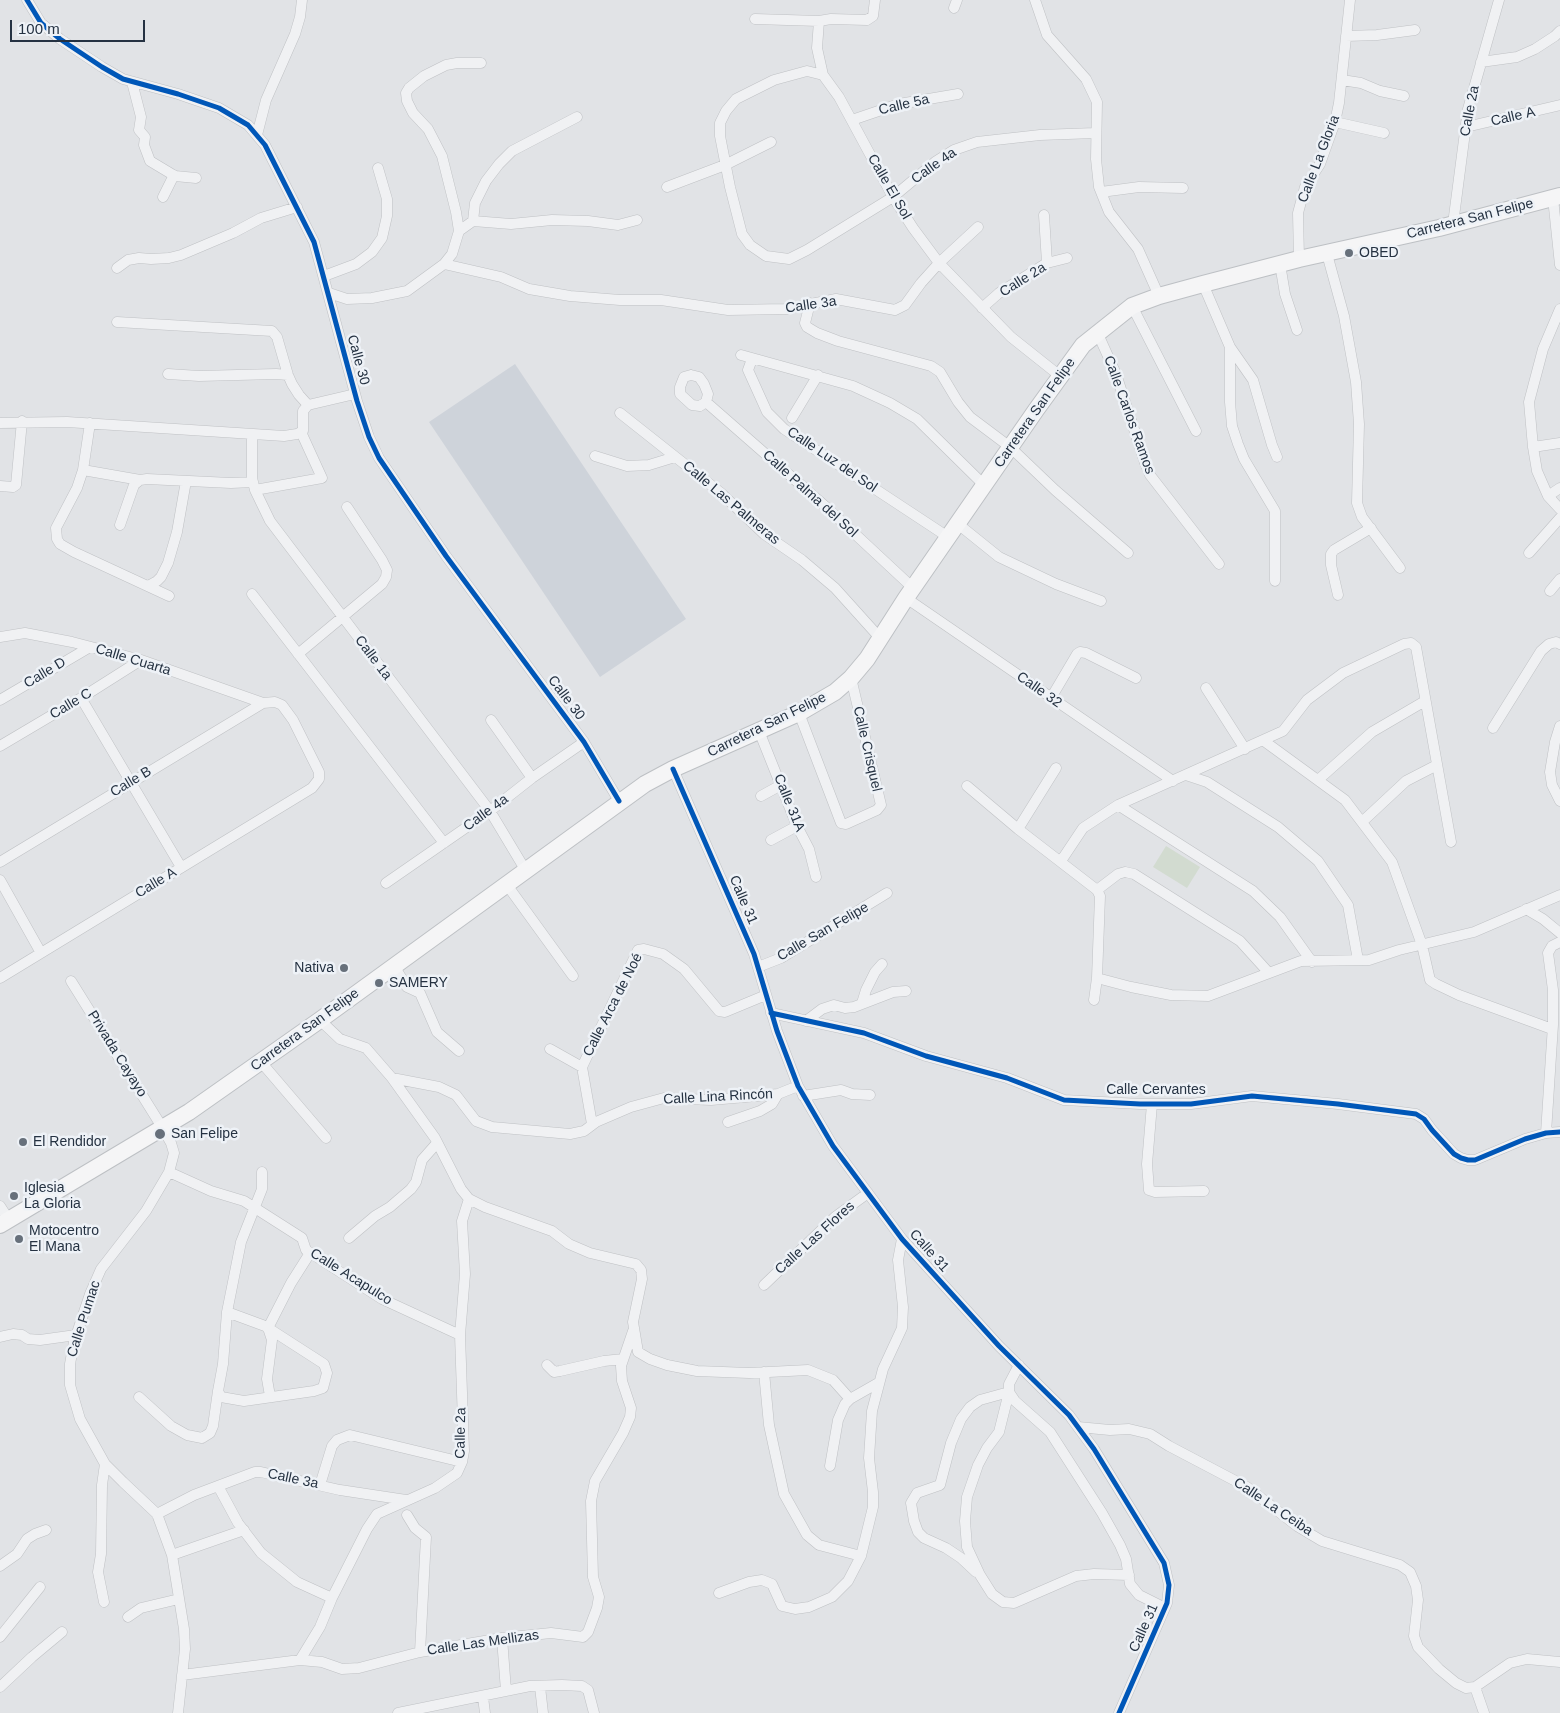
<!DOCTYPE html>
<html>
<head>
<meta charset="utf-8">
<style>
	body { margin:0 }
	#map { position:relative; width:1560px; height:1713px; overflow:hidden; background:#e1e3e6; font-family:Arial,sans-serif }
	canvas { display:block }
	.scale { position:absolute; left:10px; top:20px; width:135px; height:22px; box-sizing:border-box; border:2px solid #253242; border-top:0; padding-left:6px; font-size:15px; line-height:18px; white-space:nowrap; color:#253242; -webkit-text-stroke:4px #eef2f7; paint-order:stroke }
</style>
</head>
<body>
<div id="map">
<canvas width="1560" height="1713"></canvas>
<div class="scale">100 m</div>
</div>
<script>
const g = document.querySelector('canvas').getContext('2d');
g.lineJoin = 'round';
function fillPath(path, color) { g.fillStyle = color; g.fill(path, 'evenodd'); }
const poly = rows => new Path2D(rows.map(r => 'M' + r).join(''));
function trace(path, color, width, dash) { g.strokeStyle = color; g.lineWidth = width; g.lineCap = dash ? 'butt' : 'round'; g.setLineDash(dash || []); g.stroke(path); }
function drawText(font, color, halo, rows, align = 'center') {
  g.font = font + ' Arial,sans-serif'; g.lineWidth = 5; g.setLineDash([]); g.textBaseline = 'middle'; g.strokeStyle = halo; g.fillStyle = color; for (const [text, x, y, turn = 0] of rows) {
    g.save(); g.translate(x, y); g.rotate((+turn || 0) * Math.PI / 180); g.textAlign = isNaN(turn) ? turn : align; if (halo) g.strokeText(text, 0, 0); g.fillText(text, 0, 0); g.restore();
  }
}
const built = poly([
	[515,364,686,619,600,677,429,422]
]);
const green = poly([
	[1166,846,1200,867,1187,888,1153,867]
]);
const minor = poly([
	[27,0,41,23,60,39,102,67,123,79,178,94,219,108,248,125,265,145,314,242,357,401,369,437,379,458,446,556,584,742,619,801],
	[875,0,873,16,867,20,831,19,819,21,817,48,823,75,839,97,893,197,913,228,939,263,1011,337,1060,376],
	[1035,0,1047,35,1086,79,1097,102,1096,159,1099,187,1109,212,1138,249,1159,296],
	[954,8,957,0],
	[755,19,819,21],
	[1346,36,1377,35,1415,30],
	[1481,62,1517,57,1535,49,1555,36,1560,31],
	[823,75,807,71,774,80,736,99,726,111,720,123,720,136,730,187,742,234,750,245,766,256,789,259,807,250,893,197,935,162,954,150,977,142,1040,135,1095,133],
	[1342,80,1361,83,1380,91,1404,96],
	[132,82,141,117,139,130,145,137,144,145,150,161,175,176,196,178],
	[852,120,899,104,958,94],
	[1335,122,1384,133],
	[1466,127,1560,105],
	[257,135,266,100,295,34,300,17,302,0],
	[667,187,725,165,771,142],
	[1101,192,1139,187,1183,188],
	[163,197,174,175],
	[1553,198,1560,265],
	[1044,215,1047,263],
	[473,221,475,203,486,181,499,164,512,151,577,117],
	[1453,224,1468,109,1499,0],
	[459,231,473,221,511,224,552,220,588,221,618,225,637,220],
	[1327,254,1344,316,1356,382,1359,424,1357,503,1362,517,1400,568],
	[1299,259,1298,213,1305,187,1320,164,1335,122,1339,103,1350,0],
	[444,264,501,277,529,289,570,296,620,300,661,300,728,310,786,309,836,299,895,310,905,305,921,283,939,263,978,227],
	[1280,264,1285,294,1297,330],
	[117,268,128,260,139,258,151,259,169,258,181,255,233,233,261,218,297,207],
	[324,276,356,264,372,252,382,238,387,216,387,199,378,168],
	[1203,284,1230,347,1230,402,1232,426,1238,444,1244,459,1275,511,1275,581],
	[329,293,347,299,372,298,407,291,444,264,452,254,459,231,456,212,442,156,428,129,413,113,407,101,406,93,409,88,424,76,446,65,457,63,481,63],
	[810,303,805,323,807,327,817,333,838,341,931,366,940,372,958,402,970,417,1010,447,1055,490,1128,553],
	[1132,306,1196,431],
	[982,308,999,293,1047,263,1067,258],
	[1560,309,1543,349,1529,402,1533,447,1537,471,1548,496,1560,509],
	[117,322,272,331,277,337,288,375,292,384,299,395,308,405],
	[1098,334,1116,374,1145,463,1150,475,1219,564],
	[1230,347,1253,380,1272,445,1277,457],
	[741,355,853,386,890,403,917,419,984,485],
	[752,359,748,370,767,412,784,429,948,537],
	[168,374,199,376,276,374,288,375],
	[691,375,699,377,704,384,708,394,706,402,700,406,692,405,680,394,680,387,684,377,691,375],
	[706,402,826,507,913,588],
	[620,413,721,493,764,534,802,560,835,588,880,638],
	[792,418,818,375],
	[0,423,67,422,284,436,297,434,303,431,303,411,308,405,355,394],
	[90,423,83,470,77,488,56,528,57,539,60,544,74,552,169,596],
	[252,434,252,478,255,490,270,521,490,811,526,871],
	[1533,447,1560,443],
	[595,456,627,466,649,465,675,457],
	[83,470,140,480],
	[0,486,13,487,16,485,22,421],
	[255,490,322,478,301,432],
	[1548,496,1560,488],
	[958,524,999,557,1056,584,1101,601],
	[120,525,134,485,140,480,147,479,231,483,253,482],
	[1529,553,1560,518],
	[148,586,157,581,161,577,168,563,177,532,186,481],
	[1550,591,1560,579],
	[252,594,444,843],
	[1338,595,1331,565,1331,554,1334,550,1371,528],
	[906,598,1173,781],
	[0,637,25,633,72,642,141,660,263,703,275,702,282,705,293,720,319,772,319,779,312,788,0,978],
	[298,654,382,584,386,577,387,570,382,560,347,507],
	[1206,688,1245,749],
	[81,698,181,867],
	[1051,698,1077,654,1080,652,1086,653,1136,678],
	[0,700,90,647],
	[799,713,841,823,846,824,877,810,881,805,851,678],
	[491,720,532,778],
	[1560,726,1555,742,1550,772,1552,785,1560,801],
	[1493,728,1541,651,1549,644,1556,642,1560,644],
	[759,731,797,826,809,849,816,877],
	[1264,741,1345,800,1392,862,1422,945,1430,980,1436,984,1459,995,1552,1029],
	[0,746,81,698,141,660],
	[673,769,754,954,777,1031,798,1086,833,1146,902,1239,999,1346,1069,1415,1094,1449,1164,1563,1169,1585,1167,1603,1119,1713],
	[1186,775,1207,782,1278,827,1318,861,1348,905,1358,960],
	[1318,780,1372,732,1425,701],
	[967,786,1018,829,1097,890,1100,896,1097,978,1094,1000],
	[761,796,781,785],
	[1118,805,1253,891,1280,917,1312,962],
	[1362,822,1406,781,1437,765],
	[1018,829,1056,768],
	[771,840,797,826],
	[1061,861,1083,828,1118,805,1283,731,1307,700,1343,673,1404,644,1411,643,1416,647,1451,842],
	[0,862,263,703],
	[0,880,41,953],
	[386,883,490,811,532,778,584,742],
	[507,885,573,976],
	[1097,890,1118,874,1125,872,1134,874,1240,941,1269,973],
	[1526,909,1543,919,1560,933],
	[394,966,407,987,420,993,437,1032,459,1051],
	[758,967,781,958,887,893],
	[1097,978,1131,987,1171,995,1208,996,1301,961,1369,960,1399,950,1474,932,1560,895],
	[71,981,162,1127,171,1143,174,1153,169,1172,146,1211,101,1269,90,1294,74,1342,70,1364,70,1385,80,1419,105,1464,123,1482,157,1514,172,1555,184,1629,185,1649,178,1713],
	[862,1003,866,990,875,972,882,964],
	[771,1013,864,1033,926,1056,1007,1078,1064,1100,1140,1104,1191,1104,1252,1096,1338,1104,1416,1114,1424,1119,1432,1130,1454,1154,1461,1158,1468,1160,1475,1160,1525,1139,1546,1133,1560,1132],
	[320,1020,340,1039,366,1048,392,1078,435,1138,461,1189,469,1199,485,1207,552,1231,569,1244,590,1253,636,1264,641,1270,642,1279,633,1322,638,1352,650,1359,667,1365,697,1371,749,1373,808,1370,833,1380,850,1399,878,1383],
	[806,1021,822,1009,834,1005,845,1008,854,1007,893,992,906,991],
	[550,1049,582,1067],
	[261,1062,326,1138],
	[392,1078,439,1087,456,1095,476,1121,492,1127,570,1134,584,1131,596,1122,631,1107,664,1098,711,1100,757,1096,778,1094,798,1086],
	[803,1096,841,1090,852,1094,870,1095],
	[1152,1104,1147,1164,1149,1190,1155,1192,1204,1191],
	[728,1122,760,1111,772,1104,778,1094],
	[592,1124,582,1067,638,950,644,949,663,954,684,969,719,1011,725,1012,766,995],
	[1546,1133,1553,1025,1553,990,1548,953,1552,946,1560,942],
	[169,1172,211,1191,244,1201,302,1238,306,1250,382,1299,460,1335],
	[0,1206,9,1220],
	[349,1238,375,1216,390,1207,411,1189,416,1182,422,1160,437,1143],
	[764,1285,835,1217,868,1193],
	[227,1312,223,1364,218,1391,221,1397,244,1401,314,1391,323,1388,327,1373,324,1364,265,1326,227,1312,241,1242,262,1189,262,1172],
	[0,1337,13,1334,22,1335,28,1339,40,1340,76,1335],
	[547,1365,554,1372,560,1371,604,1361,623,1359],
	[1019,1365,1009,1384,1009,1392,1015,1401,1050,1432,1102,1513,1120,1545,1126,1559,1130,1584,1139,1595,1165,1608],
	[764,1372,769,1425,784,1494,807,1535,819,1545,861,1556],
	[1009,1392,999,1432,987,1448,978,1465,967,1497,965,1521,967,1547,980,1575,992,1594,1003,1602,1014,1603,1076,1576,1094,1574,1129,1575],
	[270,1396,267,1379,272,1340,268,1328,291,1283,310,1253],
	[139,1397,171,1426,187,1435,202,1438,210,1433,213,1426,218,1391],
	[1078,1427,1110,1430,1129,1429,1150,1434,1169,1446,1247,1487,1297,1526,1322,1541,1400,1565,1410,1572,1416,1586,1418,1600,1414,1636,1418,1647,1439,1669,1456,1683,1466,1688,1475,1687,1510,1663,1527,1659,1560,1662],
	[830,1466,838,1420,845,1404,850,1399],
	[320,1485,332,1446,337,1440,350,1435,462,1462],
	[218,1486,238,1523,261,1553,297,1582,332,1598],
	[157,1514,194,1495,255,1472,261,1472,340,1490,406,1500],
	[407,1515,415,1528,426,1537,420,1652],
	[172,1555,244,1530],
	[0,1566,17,1554,27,1539,35,1534,46,1530],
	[976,1572,961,1558,946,1548,924,1538,918,1532,914,1521,911,1503,917,1493,940,1485,951,1443,961,1419,970,1407,980,1400,1009,1392],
	[719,1593,749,1582,762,1580,772,1584,782,1606,795,1609,809,1607,832,1597,848,1581,861,1556,873,1507,873,1492,869,1458,872,1411,883,1369,902,1328,903,1307,898,1260,902,1239],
	[104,1602,98,1572,101,1554,102,1485,105,1464],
	[128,1617,141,1608,179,1599],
	[0,1637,40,1587],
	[502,1638,506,1691],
	[300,1660,320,1627,332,1598,367,1529,377,1514,435,1488,457,1473,462,1462,464,1451,460,1335,465,1274,462,1221,469,1199],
	[182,1675,300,1660,322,1662,342,1669,359,1668,420,1652,502,1638,551,1633,583,1637,588,1632,597,1608,599,1597,593,1577,591,1501,595,1481,623,1433,630,1417,631,1408,622,1381,621,1366,633,1331],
	[0,1687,32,1657,62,1632],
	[540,1687,543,1713],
	[1475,1687,1484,1713],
	[483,1697,485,1713],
	[398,1713,530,1686,562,1685,582,1686,588,1690,594,1713]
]);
const primary = poly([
	[0,1225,189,1112,320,1020,645,784,673,769,799,713,835,692,851,678,867,659,906,598,1036,410,1083,345,1132,306,1159,296,1203,284,1299,259,1439,228,1560,196]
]);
const cycleway = poly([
	[27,0,41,23,60,39,102,67,123,79,178,94,219,108,248,125,265,145,314,242,357,401,369,437,379,458,446,556,584,742,619,801],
	[673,769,754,954,777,1031,798,1086,833,1146,902,1239,999,1346,1069,1415,1094,1449,1164,1563,1169,1585,1167,1603,1119,1713],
	[771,1013,864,1033,926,1056,1007,1078,1064,1100,1140,1104,1191,1104,1252,1096,1338,1104,1416,1114,1424,1119,1432,1130,1454,1154,1461,1158,1468,1160,1475,1160,1525,1139,1546,1133,1560,1132]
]);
const markers = [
	[1349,253,5,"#67707b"],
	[344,968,5,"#67707b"],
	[379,983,5,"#67707b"],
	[160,1134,6,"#67707b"],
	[23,1142,5,"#67707b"],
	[14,1196,5,"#67707b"],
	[19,1239,5,"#67707b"]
];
const streetNames = [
	["Calle 5a",904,105,-13],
	["Calle 2a",1470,111,-79],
	["Calle A",1513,117,-13],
	["Calle La Gloria",1319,159,-69],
	["Calle 4a",934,166,-35],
	["Calle El Sol",889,187,60],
	["Carretera San Felipe",1470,219,-14],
	["Calle 2a",1023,280,-32],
	["Calle 3a",811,305,-8],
	["Calle 30",358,360,75],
	["Carretera San Felipe",1035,413,-55],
	["Calle Carlos Ramos",1129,415,70],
	["Calle Luz del Sol",832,460,34],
	["Calle Palma del Sol",810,494,42],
	["Calle Las Palmeras",731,503,40],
	["Calle 1a",373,658,53],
	["Calle Cuarta",133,660,17],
	["Calle D",45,673,-31],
	["Calle 32",1039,690,35],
	["Calle 30",566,698,53],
	["Calle C",71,704,-31],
	["Carretera San Felipe",767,725,-26],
	["Calle Crisquel",867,749,77],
	["Calle B",131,782,-31],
	["Calle 31A",789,803,68],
	["Calle 4a",486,813,-36],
	["Calle A",156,883,-31],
	["Calle 31",743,900,67],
	["Calle San Felipe",823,932,-30],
	["Calle Arca de Noé",613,1005,-63],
	["Carretera San Felipe",305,1030,-36],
	["Privada Cayayo",117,1054,58],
	["Calle Cervantes",1156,1090],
	["Calle Lina Rincón",718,1097,-3],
	["Calle Las Flores",815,1238,-42],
	["Calle 31",929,1251,48],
	["Calle Acapulco",351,1277,32],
	["Calle Pumac",84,1319,-72],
	["Calle 2a",461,1433,-89],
	["Calle 3a",293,1479,12],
	["Calle La Ceiba",1273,1507,34],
	["Calle 31",1144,1628,-66],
	["Calle Las Mellizas",483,1643,-8]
];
const poiNames = [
	["OBED",1359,253],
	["Nativa",334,968,"right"],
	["SAMERY",389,983],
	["San Felipe",171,1134],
	["El Rendidor",33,1142],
	["Iglesia",24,1188],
	["La Gloria",24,1204],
	["Motocentro",29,1231],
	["El Mana",29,1247]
];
fillPath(built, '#ced3da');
fillPath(green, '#d2dbd0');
trace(minor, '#bfc1c4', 11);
trace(primary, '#bdc0c4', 18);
trace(minor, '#f0f1f3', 10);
trace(primary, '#f5f5f6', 16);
trace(cycleway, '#0057b8', 5);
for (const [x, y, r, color] of markers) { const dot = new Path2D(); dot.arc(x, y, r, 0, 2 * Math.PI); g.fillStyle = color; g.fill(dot); trace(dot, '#eef2f7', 2); }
drawText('14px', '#253242', '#eef2f7', streetNames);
drawText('14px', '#253242', '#eef2f7', poiNames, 'left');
</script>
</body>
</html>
